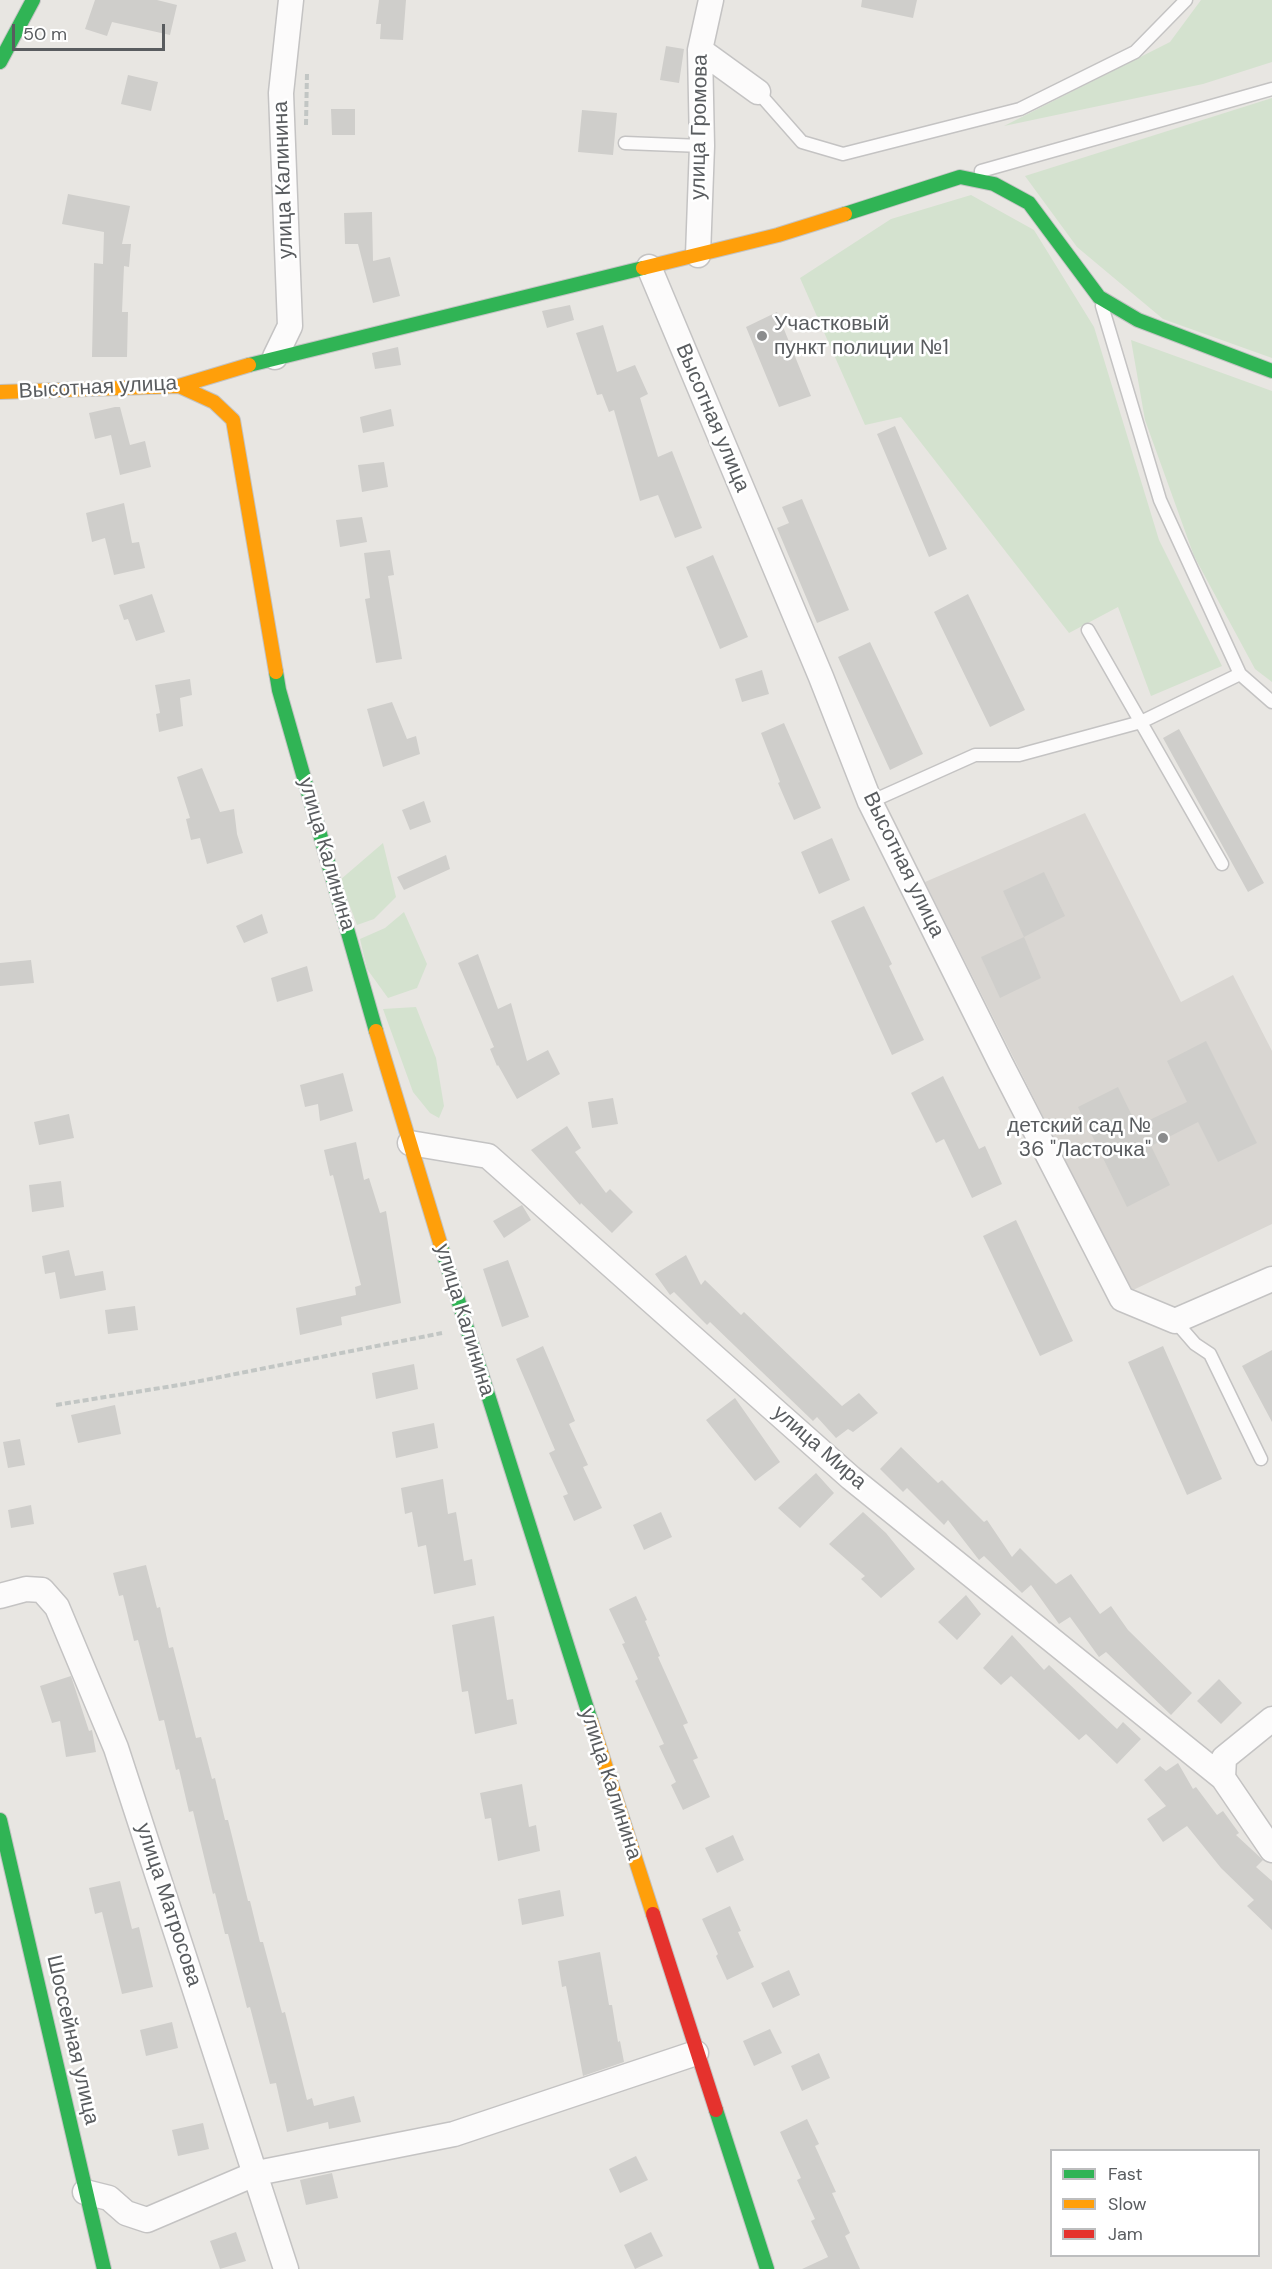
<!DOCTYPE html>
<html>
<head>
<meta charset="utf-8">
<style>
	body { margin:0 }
	#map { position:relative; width:1272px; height:2269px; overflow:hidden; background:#e8e6e2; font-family:"DM Sans",sans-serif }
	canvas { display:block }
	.legend { position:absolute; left:1050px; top:2149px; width:210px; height:108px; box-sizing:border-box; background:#fff; border:2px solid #bdbebf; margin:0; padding:8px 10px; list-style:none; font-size:18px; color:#595c5f }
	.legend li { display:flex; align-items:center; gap:12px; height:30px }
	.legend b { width:30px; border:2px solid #bdbebf }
	.scale { position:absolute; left:12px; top:24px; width:153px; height:27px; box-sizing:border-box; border:3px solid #595c5f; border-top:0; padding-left:8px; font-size:18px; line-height:21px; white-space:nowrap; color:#595c5f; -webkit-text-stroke:4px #fff; paint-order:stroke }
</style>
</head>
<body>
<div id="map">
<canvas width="1272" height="2269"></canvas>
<ul class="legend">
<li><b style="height:8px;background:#30b455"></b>Fast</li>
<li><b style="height:8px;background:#ff9f0a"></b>Slow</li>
<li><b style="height:8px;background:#e5322d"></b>Jam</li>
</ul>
<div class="scale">50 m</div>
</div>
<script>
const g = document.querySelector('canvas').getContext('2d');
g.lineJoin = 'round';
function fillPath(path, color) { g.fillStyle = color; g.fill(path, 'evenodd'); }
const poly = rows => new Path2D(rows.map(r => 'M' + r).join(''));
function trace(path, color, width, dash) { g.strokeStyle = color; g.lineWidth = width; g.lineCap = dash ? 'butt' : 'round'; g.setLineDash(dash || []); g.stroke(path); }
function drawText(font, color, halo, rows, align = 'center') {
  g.font = font + ' "DM Sans",sans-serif'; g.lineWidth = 5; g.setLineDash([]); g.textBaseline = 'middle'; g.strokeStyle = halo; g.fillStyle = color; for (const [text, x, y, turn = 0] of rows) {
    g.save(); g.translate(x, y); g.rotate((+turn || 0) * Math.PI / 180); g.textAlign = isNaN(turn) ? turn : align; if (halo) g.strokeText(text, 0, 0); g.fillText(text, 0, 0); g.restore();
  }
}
const education = poly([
	[1085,813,1181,1002,1233,975,1272,1051,1272,1224,1131,1291,925,882]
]);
const green = poly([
	[1201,0,1272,0,1272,62,1203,84,1004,126,1170,42],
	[1272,98,1272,358,1163,319,1077,247,1025,176],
	[971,195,1034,230,1094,327,1159,540,1222,666,1151,696,1118,607,1069,633,901,417,865,425,800,278,891,219],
	[1131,340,1272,391,1272,682,1255,669,1194,556,1145,420],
	[383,843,396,897,374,919,357,925,340,880],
	[404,912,427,964,417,988,388,998,367,969,360,939,385,928],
	[416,1007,436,1058,444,1106,439,1118,430,1113,413,1092,383,1009]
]);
const building = poly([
	[95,0,157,0,177,5,170,35,112,22,107,36,85,29],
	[379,0,406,0,403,40,380,39,381,24,376,24],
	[862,0,917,0,913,18,861,7],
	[666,46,684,49,679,83,660,80],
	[128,75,158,82,151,111,121,104],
	[331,109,355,109,355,135,332,135],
	[582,110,617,113,613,155,578,152],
	[68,194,130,206,122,244,131,244,129,267,124,266,122,312,128,312,127,357,92,357,94,263,103,264,104,232,62,224],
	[372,212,373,261,390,257,400,296,373,303,358,244,345,244,344,213],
	[570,305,574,320,547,328,542,311],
	[777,312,811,396,779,407,746,327],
	[603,325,617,372,635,365,648,394,640,398,658,457,672,451,702,528,675,538,658,495,640,501,614,410,609,412,602,394,597,395,576,333],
	[398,347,401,365,375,369,372,353],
	[115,407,120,407,130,445,145,441,151,467,120,475,111,435,95,439,89,413],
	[391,409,394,426,363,433,360,417],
	[895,426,947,549,929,557,877,434],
	[384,462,388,487,362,492,358,465],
	[802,499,849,610,817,623,777,528,789,523,782,507],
	[124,503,132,543,139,542,145,568,114,575,105,538,92,542,86,513],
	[362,517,367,542,340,547,336,520],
	[390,550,394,575,388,576,402,659,376,663,365,599,370,598,364,553],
	[713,555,748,637,720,649,686,567],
	[152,594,165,632,136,641,128,619,124,620,119,605],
	[968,594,1025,710,990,727,934,612],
	[870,642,923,754,890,770,838,657],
	[762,670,769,694,742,702,735,679],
	[190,679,192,695,180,698,183,726,159,732,156,714,160,713,155,685],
	[392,702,407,739,416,736,420,754,383,767,367,709],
	[784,723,821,808,794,820,778,783,780,782,761,733],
	[1179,729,1264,883,1248,892,1163,738],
	[202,768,220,812,234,809,237,834,243,853,207,864,200,838,191,840,186,819,190,818,177,777],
	[424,801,431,822,410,830,402,810],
	[832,838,850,880,819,894,801,852],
	[446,855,450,869,404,890,397,877],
	[1044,872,1065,916,1024,937,1003,891],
	[864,906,892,964,889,966,924,1040,892,1055,831,921],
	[262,914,268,933,244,943,236,926],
	[1024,937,1041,978,1000,998,981,957],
	[478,954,498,1009,511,1003,527,1061,548,1050,560,1074,517,1099,498,1065,497,1066,490,1049,494,1047,458,963],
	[31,960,34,983,0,986,0,963],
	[307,966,313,991,277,1002,271,978],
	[1206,1041,1257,1143,1218,1162,1198,1122,1151,1146,1170,1185,1127,1207,1078,1107,1118,1087,1137,1126,1187,1102,1167,1061],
	[343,1073,353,1111,320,1121,318,1104,305,1107,300,1085],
	[943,1076,979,1149,985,1146,1002,1184,972,1198,944,1139,936,1143,911,1093],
	[613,1098,618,1124,592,1128,588,1102],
	[69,1114,74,1138,39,1145,34,1122],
	[567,1126,581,1148,575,1152,606,1193,610,1189,633,1212,612,1233,581,1203,580,1205,531,1150],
	[356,1142,364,1180,369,1178,380,1213,386,1211,401,1303,341,1317,342,1325,300,1335,296,1308,356,1295,355,1287,361,1285,333,1175,330,1176,324,1150],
	[61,1181,64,1207,32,1212,29,1185],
	[522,1205,531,1220,504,1238,493,1221],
	[1016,1220,1073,1341,1040,1356,983,1236],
	[69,1250,75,1276,103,1271,106,1290,60,1299,55,1272,45,1274,42,1256],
	[686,1255,701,1285,705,1280,741,1315,744,1312,842,1406,859,1393,878,1413,853,1432,848,1429,836,1438,817,1417,813,1421,710,1322,707,1325,674,1292,670,1295,655,1274],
	[508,1260,529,1317,502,1327,483,1269],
	[135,1306,138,1330,108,1334,105,1310],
	[543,1346,575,1421,569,1424,588,1465,583,1467,602,1508,574,1521,563,1496,568,1494,549,1453,555,1450,516,1359],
	[1163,1346,1222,1479,1187,1495,1128,1362],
	[1272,1350,1272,1422,1242,1366],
	[414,1364,418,1389,376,1399,372,1373],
	[735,1398,780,1462,755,1481,706,1420],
	[115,1405,121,1434,78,1443,71,1415],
	[434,1423,438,1448,396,1458,392,1432],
	[20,1439,25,1465,8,1468,3,1442],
	[901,1447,938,1483,942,1480,984,1522,987,1520,1012,1557,1020,1548,1056,1584,1071,1574,1100,1614,1111,1606,1128,1630,1192,1693,1171,1715,1106,1652,1099,1657,1070,1617,1059,1624,1031,1585,1022,1593,984,1556,979,1560,948,1520,944,1525,907,1488,903,1492,880,1469],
	[816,1473,834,1493,800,1528,778,1508],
	[443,1479,448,1514,456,1512,464,1561,472,1559,476,1585,434,1594,426,1545,418,1547,412,1512,405,1514,401,1488],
	[31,1505,34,1524,11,1528,8,1510],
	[661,1512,672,1537,644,1550,633,1525],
	[863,1512,886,1533,915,1569,881,1598,861,1579,865,1576,829,1544],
	[146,1565,157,1608,160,1607,169,1648,173,1647,196,1738,201,1737,212,1779,215,1778,225,1820,228,1820,248,1901,250,1901,260,1942,263,1942,282,2013,285,2012,307,2100,312,2098,314,2106,354,2096,361,2122,329,2129,328,2122,287,2132,276,2083,270,2084,250,2007,247,2008,228,1934,225,1934,215,1893,213,1894,193,1811,189,1812,179,1769,176,1770,164,1720,159,1721,138,1640,134,1641,123,1595,119,1596,113,1573],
	[966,1595,981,1614,957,1640,938,1622],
	[636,1596,647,1620,645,1621,660,1656,658,1657,688,1723,683,1725,698,1758,693,1760,710,1797,683,1810,671,1785,676,1782,659,1746,664,1744,635,1681,638,1679,622,1644,625,1643,609,1609],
	[494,1616,507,1700,513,1699,517,1724,475,1734,468,1691,462,1692,452,1625],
	[1012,1635,1044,1670,1049,1665,1117,1729,1123,1722,1141,1739,1117,1764,1086,1734,1079,1740,1011,1676,1001,1685,983,1668],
	[71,1676,89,1731,92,1730,96,1752,66,1757,60,1721,52,1723,40,1686],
	[1219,1679,1242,1703,1221,1724,1197,1701],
	[1178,1763,1193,1789,1196,1787,1217,1815,1223,1811,1239,1833,1236,1835,1263,1860,1256,1867,1272,1881,1272,1930,1247,1906,1254,1900,1221,1868,1187,1826,1163,1842,1147,1819,1166,1806,1144,1780,1160,1766,1166,1771],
	[522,1784,529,1827,536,1825,540,1851,498,1861,491,1818,485,1819,480,1793],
	[733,1835,744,1860,717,1873,705,1848],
	[120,1881,132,1929,139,1927,153,1987,122,1994,102,1912,95,1914,89,1888],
	[560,1890,564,1916,522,1925,518,1899],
	[730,1906,741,1931,738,1932,754,1967,727,1980,716,1956,718,1954,702,1919],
	[600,1952,609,2005,612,2005,618,2042,620,2041,624,2062,583,2076,566,1986,562,1987,558,1961],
	[789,1970,800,1995,773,2008,761,1983],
	[172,2022,178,2048,146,2056,140,2030],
	[770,2029,782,2053,754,2066,743,2041],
	[819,2053,830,2078,802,2091,791,2066],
	[807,2119,819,2144,815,2146,836,2192,832,2193,850,2233,845,2236,860,2269,802,2269,828,2257,811,2221,815,2219,797,2180,801,2178,780,2132],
	[203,2123,209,2149,178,2156,172,2130],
	[636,2156,648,2180,620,2193,609,2169],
	[332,2173,338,2198,306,2205,300,2180],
	[236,2232,246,2261,220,2269,210,2241],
	[651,2232,663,2256,635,2269,624,2245]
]);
const path = poly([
	[306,125,307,73],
	[56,1405,185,1384,442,1333]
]);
const lane = poly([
	[758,92,802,142,843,154,1020,109,1135,52,1186,0],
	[625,143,702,146],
	[981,171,1272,89],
	[1102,306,1160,500,1240,674,1272,702],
	[1088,630,1222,864],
	[870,802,975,755,1019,755,1141,722,1240,674],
	[1175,1321,1195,1344,1210,1354,1261,1459]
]);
const street = poly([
	[700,50,758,92],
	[698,255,702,146,700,50,711,0],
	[649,267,821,677,870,802,1000,1062,1122,1299,1175,1321,1272,1279],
	[275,357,290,326,281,93,291,0],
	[410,1143,488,1156,851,1478,1223,1778,1272,1850],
	[0,1596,26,1589,42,1590,57,1607,116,1748,286,2269],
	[1223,1778,1224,1758,1272,1719],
	[85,2192,109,2198,126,2213,147,2220,257,2173,454,2134,696,2053]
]);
const fast = poly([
	[0,62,33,0],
	[845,214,960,177,994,184,1029,203,1099,297,1138,320,1272,371],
	[249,365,643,268],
	[276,672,279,690,376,1031],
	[441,1246,591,1721],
	[0,1820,104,2269],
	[716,2110,767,2269]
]);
const slow = poly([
	[643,268,778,235,845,214],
	[179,386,214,402,233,420,276,672],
	[0,392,179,386,249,365],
	[376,1031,441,1246],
	[591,1721,653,1914]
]);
const jam = poly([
	[653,1914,716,2110]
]);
const markers = [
	[762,336,6,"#8b8c8d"],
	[1163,1138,6,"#8b8c8d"]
];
const streetNames = [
	["улица Громова",700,127,-89],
	["улица Калинина",284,180,-92],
	["Высотная улица",98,388,-3],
	["Высотная улица",712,418,67],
	["улица Калинина",326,854,74],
	["Высотная улица",903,865,64],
	["улица Калинина",464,1320,73],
	["улица Мира",819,1448,41],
	["улица Калинина",610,1784,72],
	["улица Матросова",168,1905,72],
	["Шоссейная улица",72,2040,77]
];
const poiNames = [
	["Участковый",774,324],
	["пункт полиции №1",774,348],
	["детский сад №",1151,1126,"right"],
	["36 \"Ласточка\"",1151,1150,"right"]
];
fillPath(education, '#d9d6d2');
fillPath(green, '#d4e2cf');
fillPath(building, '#cfcecb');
trace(lane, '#c4c3c3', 15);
trace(street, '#c4c3c3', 27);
trace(fast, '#c3c3c3', 16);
trace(slow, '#c3c3c3', 16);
trace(jam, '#c3c3c3', 16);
trace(path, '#c2c6c4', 4, [6, 3]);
trace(lane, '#fcfbfb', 12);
trace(street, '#fcfbfb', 24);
trace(fast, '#30b455', 14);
trace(slow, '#ff9f0a', 14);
trace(jam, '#e5322d', 14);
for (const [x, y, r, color] of markers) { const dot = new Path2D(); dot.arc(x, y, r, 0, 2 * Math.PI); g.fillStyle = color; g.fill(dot); trace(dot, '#fff', 2); }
drawText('21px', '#595c5f', '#fff', streetNames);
drawText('21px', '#595c5f', '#fff', poiNames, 'left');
</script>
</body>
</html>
